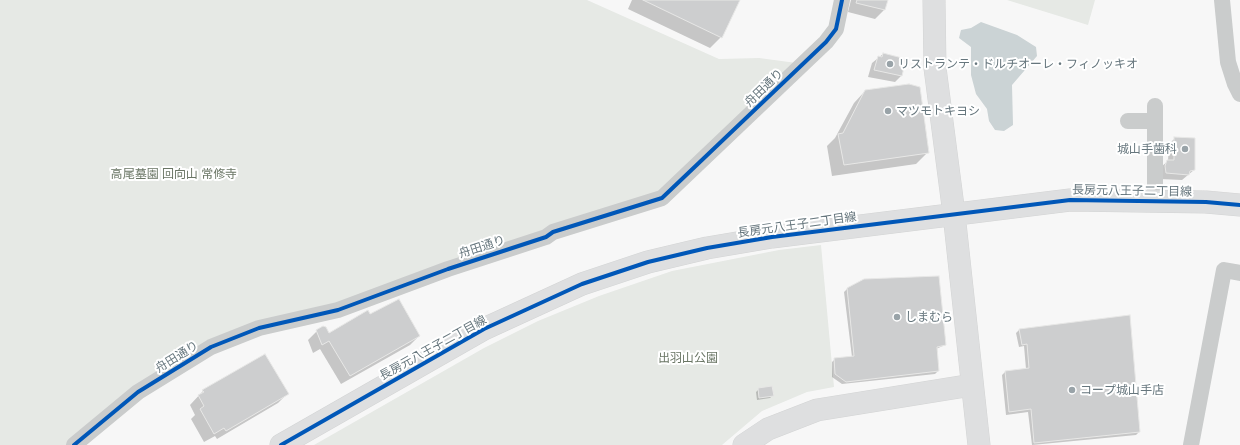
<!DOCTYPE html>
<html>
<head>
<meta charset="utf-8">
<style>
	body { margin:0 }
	canvas { display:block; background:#f7f7f7 }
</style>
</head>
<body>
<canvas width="1240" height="445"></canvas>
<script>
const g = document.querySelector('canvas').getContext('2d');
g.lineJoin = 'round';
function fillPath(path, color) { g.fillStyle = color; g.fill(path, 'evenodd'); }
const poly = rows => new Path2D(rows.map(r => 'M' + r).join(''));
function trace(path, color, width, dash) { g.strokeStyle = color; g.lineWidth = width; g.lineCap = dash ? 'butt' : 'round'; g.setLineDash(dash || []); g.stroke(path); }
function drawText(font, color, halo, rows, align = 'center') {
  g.font = font + ' Mulish,"Noto Sans JP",sans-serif'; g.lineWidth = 4; g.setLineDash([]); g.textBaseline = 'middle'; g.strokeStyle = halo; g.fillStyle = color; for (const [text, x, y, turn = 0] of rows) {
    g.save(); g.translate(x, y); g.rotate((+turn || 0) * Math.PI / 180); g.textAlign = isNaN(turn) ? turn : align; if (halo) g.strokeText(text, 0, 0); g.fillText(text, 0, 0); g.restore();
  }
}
const green = poly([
	[0,0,587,0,719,59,759,58,804,64,662,198,211,347,74,445,0,445],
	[1007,0,1095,0,1088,25],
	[821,245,834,387,807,392,762,411,722,445,314,445,484,348,538,321,599,296,672,271,779,250]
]);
const water = poly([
	[981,22,1017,35,1036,47,1037,56,1012,85,1013,125,1004,131,995,130,989,121,987,109,976,94,971,75,971,47,959,38,961,30,971,28]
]);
const shadow = poly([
	[632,0,739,0,721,37,710,48,628,9],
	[851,0,887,0,884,10,875,19,848,12],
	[883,54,905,59,901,76,895,82,868,77,872,63],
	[865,91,928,152,916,164,832,176,827,146,835,138,854,103],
	[1175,138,1194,170,1182,180,1160,179,1161,167,1168,161,1169,144],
	[847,289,945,345,936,349,938,371,935,374,842,384,832,377,832,362,835,359,852,357,844,292],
	[370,315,419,336,410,345,341,384,320,349,313,353,308,340,317,331,328,334],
	[1129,317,1139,432,1136,435,1032,445,1028,412,1006,415,1002,375,1005,372,1026,369,1024,346,1019,347,1016,333,1019,330],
	[265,355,287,394,278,403,217,439,215,436,204,442,191,419,195,415,190,405,203,391],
	[759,389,773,395,770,398,757,400,756,392]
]);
const building = poly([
	[643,0,740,0,722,38,643,0],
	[857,0,888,0,885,10,856,3,857,0],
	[883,53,906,59,902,76,874,70,878,56,882,57,883,53],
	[909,84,920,87,929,153,844,165,838,134,843,133,865,90,909,84],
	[1174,137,1195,138,1195,170,1190,171,1189,175,1166,173,1165,166,1167,160,1174,160,1174,137],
	[939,276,946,345,937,347,939,371,846,382,835,374,834,358,854,356,847,288,864,279,939,276],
	[399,299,420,336,350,376,329,341,322,345,316,330,323,326,326,327,329,333,368,310,370,314,399,299],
	[1130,315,1140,432,1034,443,1031,409,1009,412,1005,371,1029,368,1027,344,1022,345,1019,329,1130,315],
	[265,354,289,394,226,431,224,428,214,434,200,409,204,406,198,395,204,392,202,390,265,354],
	[772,386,774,396,759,398,758,388,772,386]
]);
const street = poly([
	[1222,0,1228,62,1235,84,1240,94],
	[1128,121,1155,121],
	[1155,201,1155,106],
	[74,445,138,392,211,347,259,328,338,310,448,269,546,237,553,232,662,198,826,42,836,29,842,0],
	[1191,445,1224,270,1240,273]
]);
const secondary = poly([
	[934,0,935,68,954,214,979,445],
	[281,445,484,329,582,284,648,262,707,248,772,237,1070,200,1206,202,1240,205],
	[744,445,768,429,817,410,972,385]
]);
const cycleway = poly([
	[74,445,138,392,211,347,259,328,338,310,448,269,546,237,553,232,662,198,826,42,836,29,842,0],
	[281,445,484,329,582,284,648,262,707,248,772,237,1070,200,1206,202,1240,205]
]);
const markers = [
	[890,64,4,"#99a3a8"],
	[888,111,4,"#99a3a8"],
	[1185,149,4,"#99a3a8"],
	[897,317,4,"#99a3a8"],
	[1072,390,4,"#99a3a8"]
];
const poiNames = [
	["リストランテ・ドルチオーレ・フィノッキオ",898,64],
	["マツモトキヨシ",896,111],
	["城山手歯科",1177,149,"right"],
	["しまむら",905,317],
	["コープ城山手店",1080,390]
];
const streetNames = [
	["舟田通り",764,88,-44],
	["長房元八王子二丁目線",1132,191,1],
	["長房元八王子二丁目線",797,225,-8],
	["舟田通り",482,247,-18],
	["長房元八王子二丁目線",433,348,-29],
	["舟田通り",177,357,-32]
];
const parkNames = [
	["高尾墓園 回向山 常修寺",174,174],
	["出羽山公園",688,358]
];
fillPath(green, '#e6e9e5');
fillPath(water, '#cbd3d5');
fillPath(shadow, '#0003');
fillPath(building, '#cdcecf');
trace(building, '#e7e7e6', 1);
trace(secondary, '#d3d4d4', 23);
trace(street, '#cacccc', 16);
trace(secondary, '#dedfe0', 22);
trace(cycleway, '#0057b8', 4);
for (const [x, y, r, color] of markers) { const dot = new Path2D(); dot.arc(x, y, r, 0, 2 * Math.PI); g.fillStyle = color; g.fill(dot); trace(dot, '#fff', 1.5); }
drawText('12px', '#66767d', '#fff', poiNames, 'left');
drawText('12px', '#66767d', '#fff', streetNames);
drawText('12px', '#6a7665', '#fff', parkNames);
</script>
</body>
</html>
